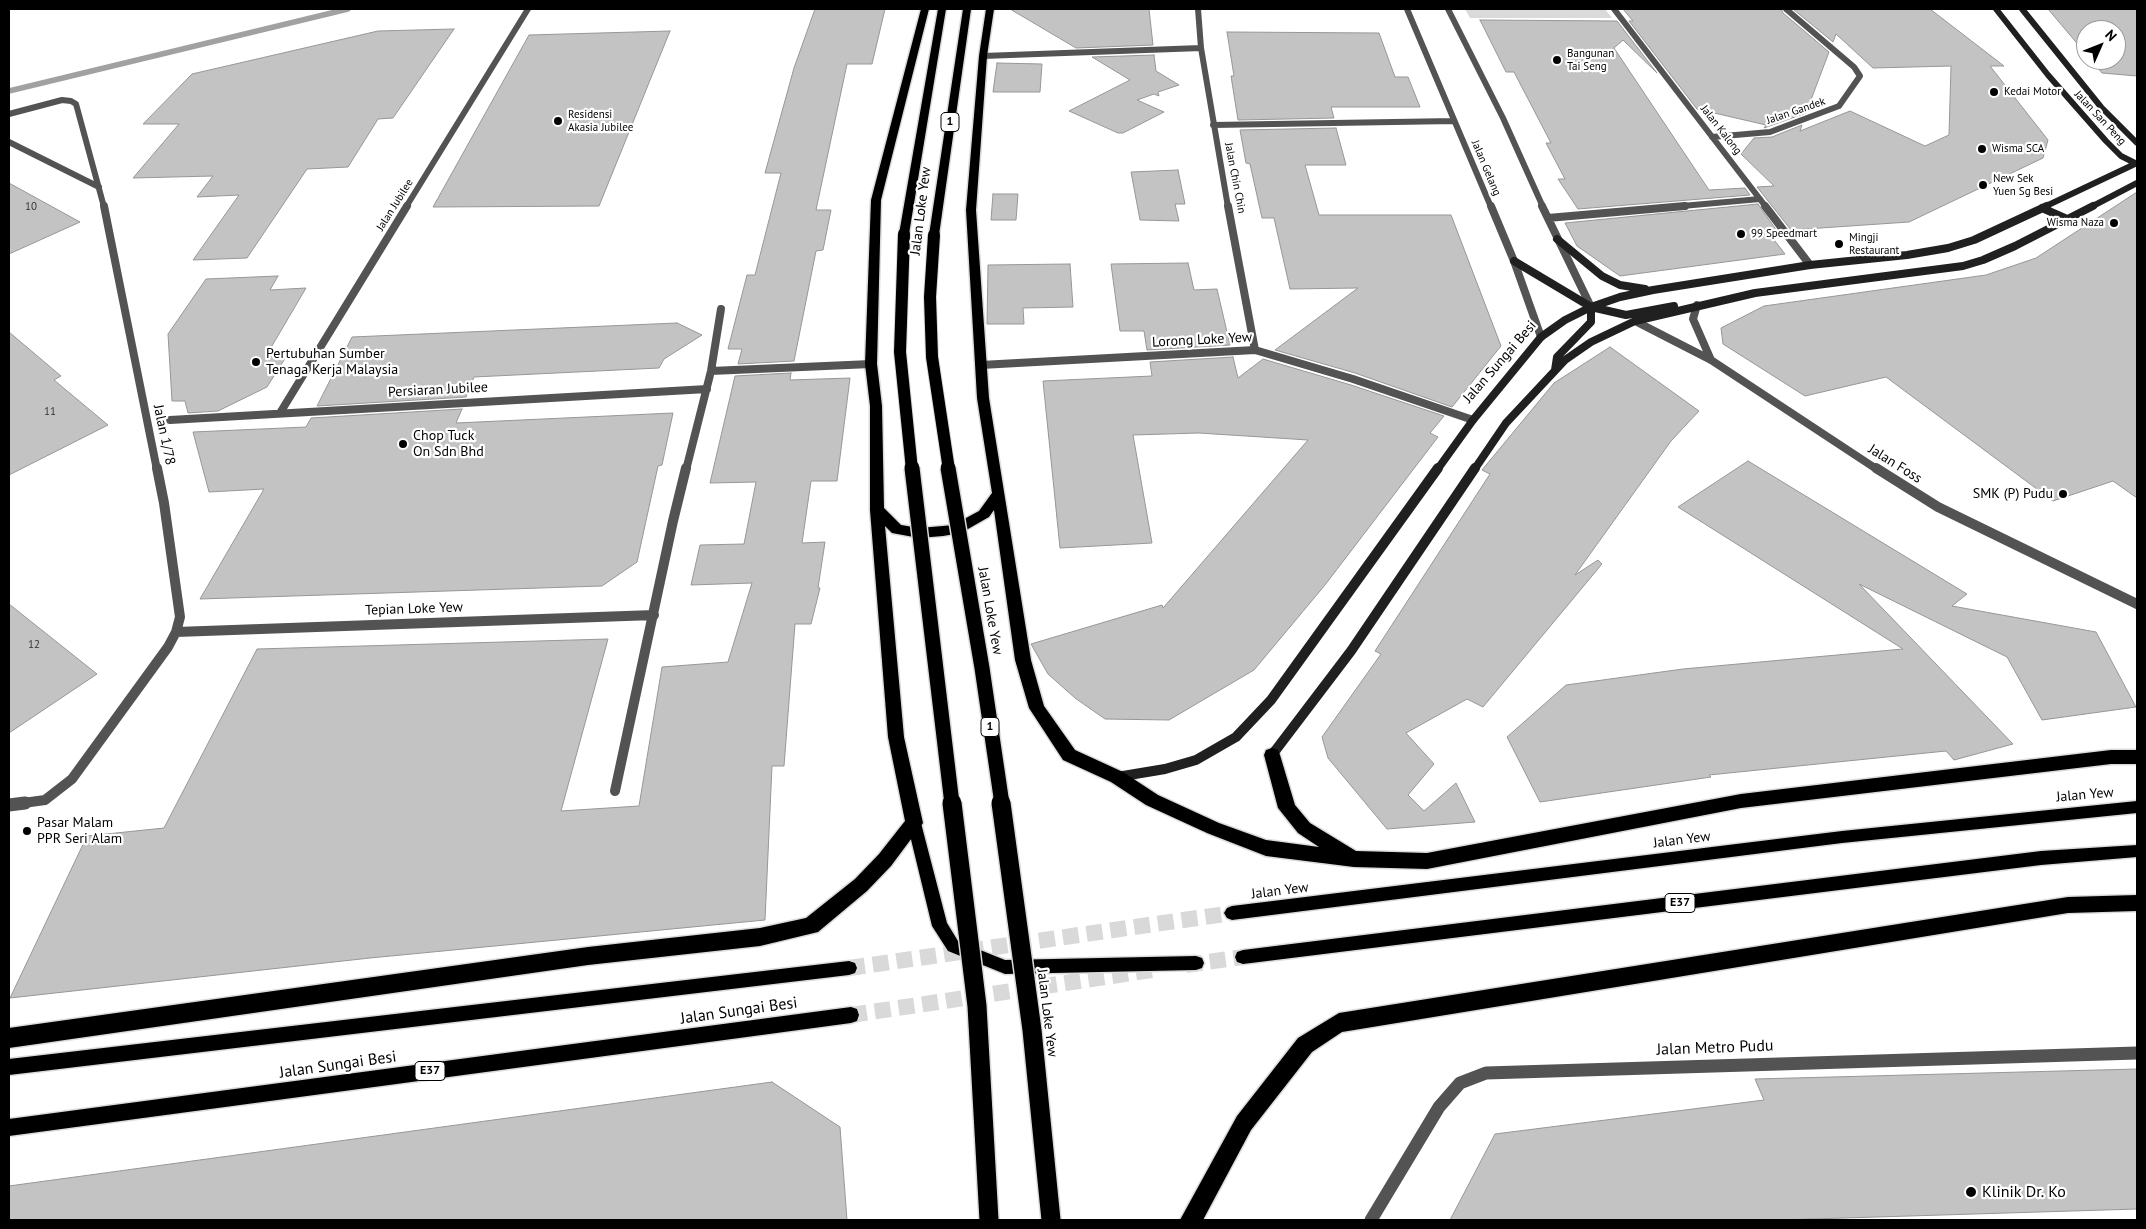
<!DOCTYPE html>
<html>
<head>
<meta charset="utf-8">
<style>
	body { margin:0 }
	#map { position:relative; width:2146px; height:1229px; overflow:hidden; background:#fff; font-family:"PT Sans",sans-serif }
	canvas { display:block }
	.frame { position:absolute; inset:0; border:10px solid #000; pointer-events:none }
	.north { position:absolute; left:2076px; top:20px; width:50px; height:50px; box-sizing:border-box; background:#fff; border:1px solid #999; border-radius:50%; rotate:46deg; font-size:14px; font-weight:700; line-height:20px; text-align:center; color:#000 }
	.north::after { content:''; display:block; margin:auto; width:18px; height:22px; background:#000; clip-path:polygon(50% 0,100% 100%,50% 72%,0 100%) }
</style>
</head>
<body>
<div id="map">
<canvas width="2146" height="1229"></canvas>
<div class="frame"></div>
<div class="north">N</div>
</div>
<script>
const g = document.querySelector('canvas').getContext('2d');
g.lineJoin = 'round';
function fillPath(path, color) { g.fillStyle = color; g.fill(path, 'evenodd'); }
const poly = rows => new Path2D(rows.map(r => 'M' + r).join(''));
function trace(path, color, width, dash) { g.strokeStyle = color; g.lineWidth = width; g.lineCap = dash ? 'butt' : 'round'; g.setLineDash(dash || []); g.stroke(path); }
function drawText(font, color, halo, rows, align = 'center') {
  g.font = font + ' "PT Sans",sans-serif'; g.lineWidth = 4.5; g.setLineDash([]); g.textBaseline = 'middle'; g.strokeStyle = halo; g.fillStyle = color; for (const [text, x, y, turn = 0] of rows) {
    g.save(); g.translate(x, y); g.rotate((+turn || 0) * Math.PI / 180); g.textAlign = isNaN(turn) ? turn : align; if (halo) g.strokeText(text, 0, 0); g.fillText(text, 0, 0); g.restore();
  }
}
const green = poly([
	[1465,9,1605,9,1612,18,1470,18]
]);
const stream = poly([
	[9,91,348,9]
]);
const building = poly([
	[815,9,885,9,872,64,847,64,816,210,831,210,823,250,816,251,794,361,738,364,742,349,728,349,747,275,755,275,781,173,765,173,794,68,815,9],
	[1010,9,1149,9,1153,45,1076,48,1010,9],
	[1623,9,1781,9,1783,13,1829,52,1806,113,1764,128,1766,125,1697,109,1629,21,1633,21,1623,9],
	[1793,9,1930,9,2004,66,1990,66,2048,140,2043,158,1909,222,1791,230,1757,187,1774,186,1741,154,1754,138,1772,137,1802,125,1800,131,1850,111,1925,146,1949,135,1951,66,1873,68,1836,34,1833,42,1793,9],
	[2048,9,2137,9,2137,76,2102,73,2091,60,2116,60,2116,30,2086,30,2086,54,2048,9],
	[1480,20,1617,21,1657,73,1623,40,1614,48,1709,190,1745,188,1750,195,1578,209,1558,179,1565,179,1546,143,1551,143,1514,72,1506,72,1480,20],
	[454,29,393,118,378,119,348,167,307,169,247,258,193,260,239,195,197,197,213,176,133,178,179,124,143,124,192,74,378,31,454,29],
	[670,31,599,206,433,207,529,35,670,31],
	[1227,32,1379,33,1395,77,1408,77,1420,107,1331,107,1334,118,1238,120,1231,76,1234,76,1227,32],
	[1154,55,1156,71,1179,85,1158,92,1159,96,1154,94,1137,100,1164,112,1123,133,1118,133,1069,111,1130,80,1092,57,1154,55],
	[997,63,1042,64,1040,92,993,92,997,63],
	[1336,128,1346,165,1305,165,1319,215,1451,215,1501,346,1452,407,1355,373,1275,350,1358,288,1290,289,1274,218,1262,218,1250,164,1246,163,1240,130,1336,128],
	[1178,170,1185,204,1175,204,1179,221,1140,220,1131,172,1178,170],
	[9,183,80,222,9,254,9,183],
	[2137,192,2137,498,2113,481,2053,501,1886,377,1805,396,1723,344,1721,328,1764,306,1986,275,2036,258,2137,192],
	[993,194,1018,194,1016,220,991,220,993,194],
	[1758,204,1777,231,1768,232,1785,254,1620,276,1577,246,1565,223,1758,204],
	[1188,263,1194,290,1217,289,1230,345,1147,350,1144,331,1120,331,1111,264,1188,263],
	[1070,264,1073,307,1023,308,1024,324,987,324,988,265,1070,264],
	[278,276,270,290,306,288,269,351,291,349,267,387,218,411,188,413,185,401,172,401,168,334,206,279,278,276],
	[677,323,702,335,664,359,659,368,474,377,466,397,317,406,352,337,677,323],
	[9,332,61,376,54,380,108,425,9,475,9,332],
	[1610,347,1699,411,1671,441,1575,575,1598,560,1602,564,1483,707,1467,699,1406,733,1434,764,1408,795,1424,811,1456,783,1475,822,1387,829,1328,758,1322,737,1381,654,1375,651,1490,474,1482,470,1554,383,1610,347],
	[1233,357,1238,378,1263,359,1351,385,1444,416,1430,433,1438,437,1325,585,1254,670,1169,720,1105,719,1075,698,1048,674,1031,644,1162,605,1163,608,1308,440,1199,433,1133,435,1152,543,1060,548,1043,381,1152,376,1150,362,1233,357],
	[791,373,790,380,850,378,837,481,811,481,802,543,825,542,818,588,820,588,811,624,795,624,784,766,772,766,765,920,370,958,10,998,87,836,164,828,257,649,608,639,561,811,639,806,662,667,728,662,752,583,691,585,700,545,744,544,756,482,710,483,735,376,791,373],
	[462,409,456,423,673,413,662,465,658,466,637,562,602,586,200,599,264,489,209,492,193,432,306,427,311,418,462,409],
	[1748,461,1967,594,1952,606,2096,632,2136,707,2042,720,2007,657,1859,584,2013,744,1954,760,1946,751,1709,775,1711,777,1540,802,1507,737,1566,685,1683,669,1903,649,1678,507,1748,461],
	[9,604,97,674,9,733,9,604],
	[2137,1069,2137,1209,1779,1220,1450,1220,1495,1134,1764,1100,1755,1079,2137,1069],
	[772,1082,840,1127,847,1220,9,1220,9,1186,772,1082]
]);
const primaryTunnel = poly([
	[1186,965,1243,957],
	[849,968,1232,913],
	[851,1015,1159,969]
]);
const streetFar3 = poly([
	[1198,9,1201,48,1228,207],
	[1407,9,1491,207],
	[1448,9,1503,118,1543,207],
	[1614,9,1766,207],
	[983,56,1201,48],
	[9,114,62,100,71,101,76,104,104,207],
	[1213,125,1454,121],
	[1712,137,1770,132,1839,106,1860,76,1854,67,1786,9],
	[9,142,99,187],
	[406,207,528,9],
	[1671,207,1760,199]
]);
const streetFar2 = poly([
	[104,206,157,470],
	[1228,206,1255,350],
	[1491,206,1514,261,1541,337],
	[1542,206,1591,307],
	[1765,206,1810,265],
	[1548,218,1685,206],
	[1697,305,1693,319,1711,360],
	[1635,321,1711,360,1878,470],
	[981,365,1255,350,1353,379,1473,420],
	[711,371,871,364],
	[280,413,407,206],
	[170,420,707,389],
	[686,470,711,371,721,309]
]);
const streetFar1 = poly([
	[1876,468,1938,507,2137,604],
	[176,632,654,615],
	[615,791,673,521,686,468],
	[16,804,45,800,72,779,168,647,176,632,180,617,164,503,157,468]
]);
const street = poly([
	[9,805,25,803],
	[1371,1220,1439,1107,1460,1083,1486,1073,2137,1053]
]);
const secondaryFar2 = poly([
	[1996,9,2048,75,2106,141,2121,156,2137,164],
	[2022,9,2101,107,2137,143],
	[2044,207,2137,163],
	[2091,207,2137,183]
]);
const secondaryFar1 = poly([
	[2042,208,2067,219],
	[1557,239,1602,276,1620,285,1645,289],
	[1514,261,1591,307,1626,315,1674,306],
	[1555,370,1557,357,1591,322,1591,307],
	[1437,470,1473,420,1541,337,1565,320,1591,307,1620,297,1653,290,1810,265,1907,255,1948,248,1974,240,2047,206],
	[1474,470,1506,423,1565,360,1591,342,1635,321,1755,293,1963,266,1983,260,2015,246,2093,206]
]);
const secondary = poly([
	[1272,755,1351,651,1475,468],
	[1117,777,1165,769,1196,760,1236,737,1271,700,1438,468]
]);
const primary = poly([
	[2137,801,2137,813,1842,843,1232,920,1227,918,1224,913,1227,908,1232,906,1842,831,2137,801],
	[914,817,919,819,921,823,947,923,958,941,1005,960,1196,956,1202,958,1204,963,1202,968,1196,970,1005,974,948,951,932,926,907,823,909,819,914,817],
	[2137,845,2137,857,2041,865,1243,964,1237,962,1235,957,1237,952,1243,950,2041,851,2137,845],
	[849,961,855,963,857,968,855,973,849,975,9,1075,9,1059,849,961],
	[851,1007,857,1009,859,1015,857,1021,851,1023,9,1136,9,1119,851,1007]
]);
const highway = poly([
	[921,9,929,9,881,200,877,364,882,406,884,508,901,525,919,528,943,526,953,525,979,511,992,493,977,398,966,210,979,56,986,9,994,9,987,56,976,210,989,398,1031,660,1044,706,1075,750,1123,772,1158,795,1219,823,1266,840,1319,847,1298,833,1278,808,1264,755,1266,750,1272,748,1278,750,1280,755,1295,805,1310,823,1356,851,1427,853,1741,794,2111,750,2137,750,2137,764,2111,764,1741,808,1427,869,1354,867,1266,856,1207,833,1146,805,1111,782,1063,760,1029,708,1015,660,994,510,989,517,961,533,943,536,919,538,892,533,885,526,904,737,923,823,891,866,867,891,818,932,760,946,588,965,9,1048,9,1028,588,947,760,928,806,918,855,879,879,854,905,821,888,737,870,510,870,406,865,364,871,200,921,9],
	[938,9,946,9,909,234,904,237,899,234,938,9],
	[963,9,971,9,939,235,934,238,929,235,963,9],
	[2137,895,2137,911,2068,913,1342,1032,1312,1052,1251,1130,1203,1220,1180,1220,1237,1116,1298,1038,1339,1013,2068,897,2137,895]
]);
const highwayBridgeFar2 = poly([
	[904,234,900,352,912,470],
	[934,235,930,297,932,357,949,470]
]);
const highwayBridgeFar1 = poly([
	[912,468,952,804],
	[948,468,982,668,1002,804]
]);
const highwayBridge = poly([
	[952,803,977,1006,989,1220],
	[1001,803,1032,1030,1051,1220]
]);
const markers = [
	[1557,60,5,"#000"],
	[1994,92,5,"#000"],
	[558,121,5,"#000"],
	[1982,149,5,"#000"],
	[1983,185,5,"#000"],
	[2114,223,5,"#000"],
	[1741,234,5,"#000"],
	[1839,244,5,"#000"],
	[256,362,5,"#000"],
	[403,444,5,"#000"],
	[2063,494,5,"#000"],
	[27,831,5,"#000"],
	[1971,1192,6,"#000"]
];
const farPoinames = [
	["Bangunan",1567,54],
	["Tai Seng",1567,67],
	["Kedai Motor",2004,92],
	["Residensi",568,115],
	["Akasia Jubilee",568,128],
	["Wisma SCA",1992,149],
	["New Sek",1993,179],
	["Yuen Sg Besi",1993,192],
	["Wisma Naza",2104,223,"right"],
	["99 Speedmart",1751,234],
	["Mingji",1849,238],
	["Restaurant",1849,251]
];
const farStreetnames = [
	["Jalan Gandek",1796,111,-19],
	["Jalan San Peng",2100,118,47],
	["Jalan Kalong",1721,130,52],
	["Jalan Gelang",1486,168,67],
	["Jalan Chin Chin",1235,178,79],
	["Jalan Jubilee",395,205,-58]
];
const numberNames = [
	["10",31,207],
	["11",50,412],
	["12",34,645]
];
const shields = [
	[950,122,18],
	[990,727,18],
	[1680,903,30],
	[430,1071,30]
];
const shieldNames = [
	["1",950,122],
	["1",990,727],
	["E37",1680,903],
	["E37",430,1071]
];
const streetNames = [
	["Jalan Loke Yew",921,211,-83],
	["Lorong Loke Yew",1202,340,-3],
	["Jalan Sungai Besi",1500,362,-49],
	["Persiaran Jubilee",438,390,-3],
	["Jalan 1/78",164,435,78],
	["Jalan Foss",1895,464,32],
	["Tepian Loke Yew",414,609,-2],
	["Jalan Loke Yew",990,611,80],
	["Jalan Yew",2085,795,-5],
	["Jalan Yew",1682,840,-7],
	["Jalan Yew",1280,891,-7],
	["Jalan Loke Yew",1047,1013,83]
];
const poiNames = [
	["Pertubuhan Sumber",266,354],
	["Tenaga Kerja Malaysia",266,370],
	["Chop Tuck",413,436],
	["On Sdn Bhd",413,452],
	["SMK (P) Pudu",2053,494,"right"],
	["Pasar Malam",37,823],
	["PPR Seri Alam",37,839]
];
const nearStreetnames = [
	["Jalan Sungai Besi",739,1011,-8],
	["Jalan Metro Pudu",1715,1048,-2],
	["Jalan Sungai Besi",338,1065,-8]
];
const nearPoinames = [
	["Klinik Dr. Ko",1982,1192]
];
fillPath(green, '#dadada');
trace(stream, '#a1a1a1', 5.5);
fillPath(building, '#c3c3c3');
trace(building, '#979797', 1);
trace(primaryTunnel, '#d9d9d9', 16, [16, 8]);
trace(primary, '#dbdbdb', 3);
trace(highway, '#dbdbdb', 3);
trace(streetFar3, '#535353', 6);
trace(streetFar2, '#535353', 8);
trace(streetFar1, '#535353', 10);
trace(street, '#535353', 13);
trace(secondaryFar2, '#202020', 6);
trace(secondaryFar1, '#202020', 8);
trace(secondary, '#202020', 10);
fillPath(primary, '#000');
fillPath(highway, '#000');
trace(highwayBridgeFar2, '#dbdbdb', 14, []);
trace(highwayBridgeFar1, '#dbdbdb', 18, []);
trace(highwayBridge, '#dbdbdb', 22, []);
trace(highwayBridgeFar2, '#000', 12);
trace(highwayBridgeFar1, '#000', 15);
trace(highwayBridge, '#000', 19);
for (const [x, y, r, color] of markers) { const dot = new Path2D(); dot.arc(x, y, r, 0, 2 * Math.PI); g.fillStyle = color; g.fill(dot); trace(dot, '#fff', 2); }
drawText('11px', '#000', '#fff', farPoinames, 'left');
drawText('11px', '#000', '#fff', farStreetnames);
drawText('11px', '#313131', null, numberNames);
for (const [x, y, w] of shields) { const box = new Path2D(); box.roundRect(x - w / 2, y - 9.5, w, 19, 4); g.fillStyle = '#fff'; g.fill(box); trace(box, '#000', 1); }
drawText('bold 12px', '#000', null, shieldNames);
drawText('14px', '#000', '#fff', streetNames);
drawText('14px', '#000', '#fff', poiNames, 'left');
drawText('16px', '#000', '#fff', nearStreetnames);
drawText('16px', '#000', '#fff', nearPoinames, 'left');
</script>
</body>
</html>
